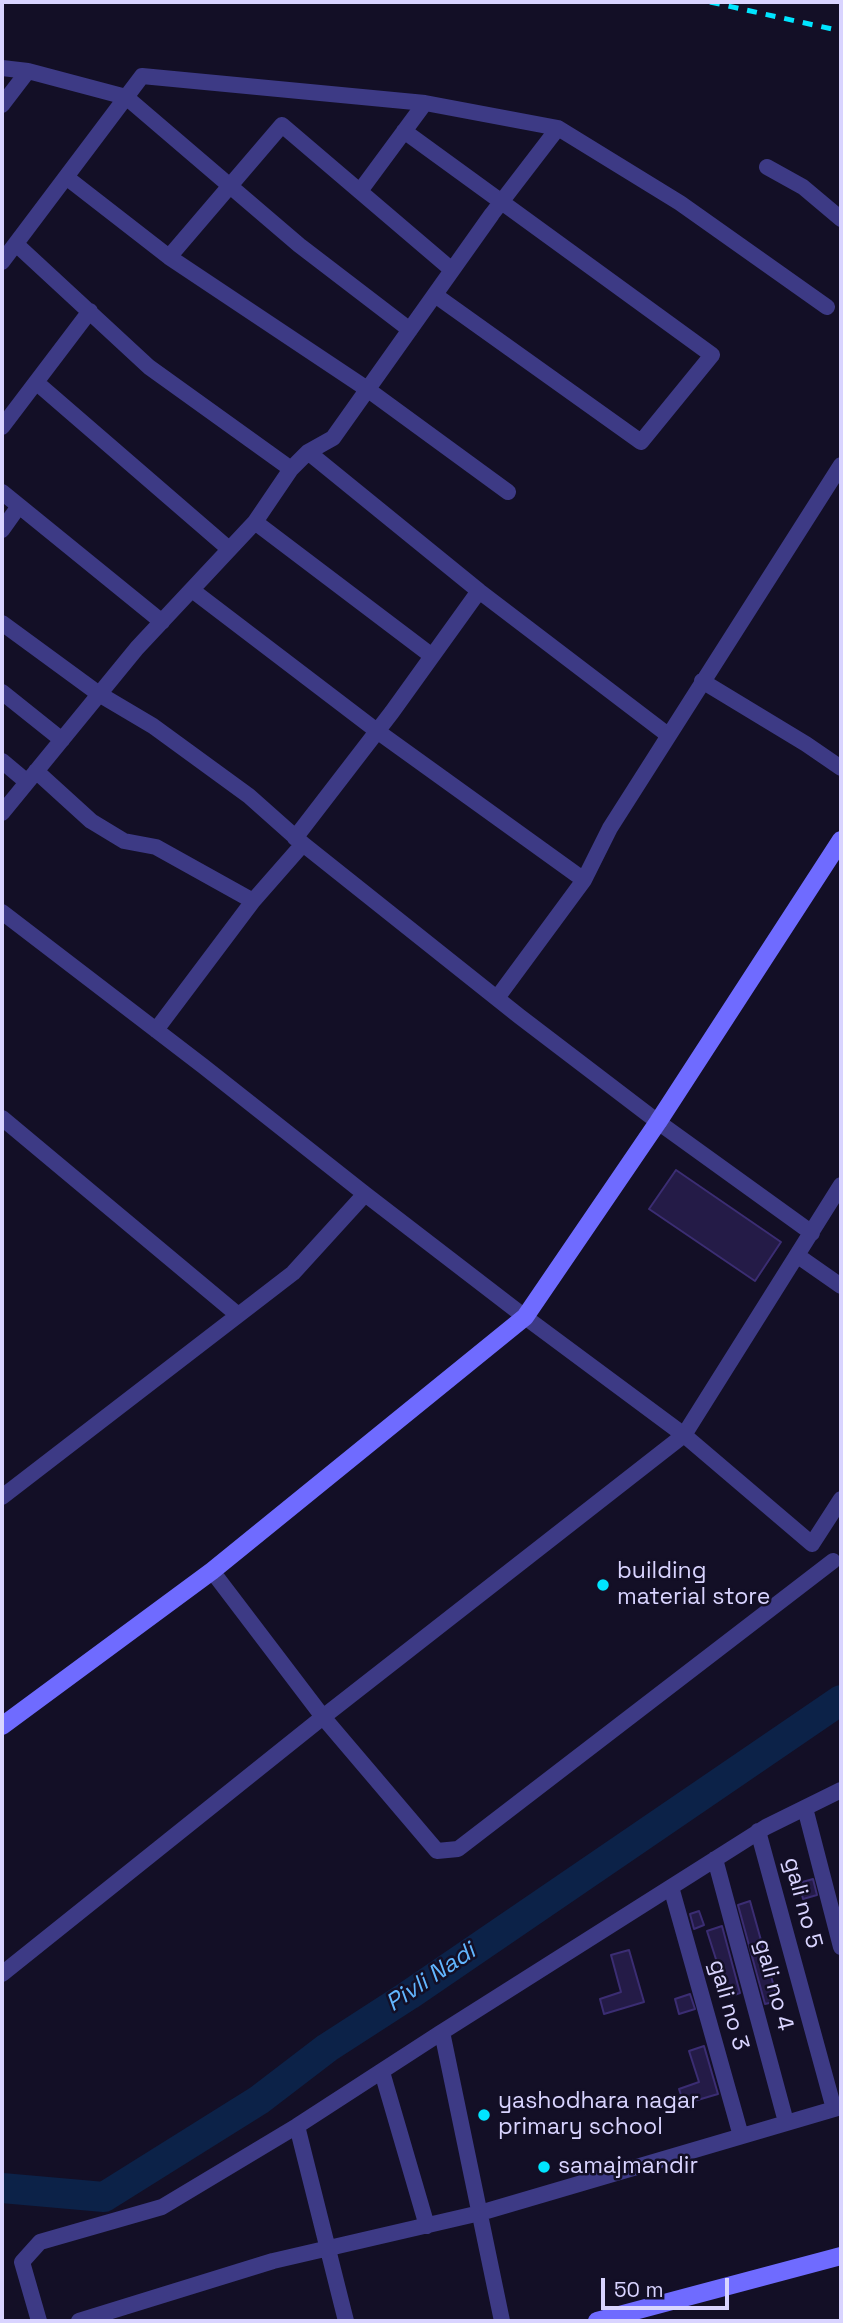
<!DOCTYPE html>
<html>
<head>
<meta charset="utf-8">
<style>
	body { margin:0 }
	#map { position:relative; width:843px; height:2323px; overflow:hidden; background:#130f26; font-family:"Space Grotesk",sans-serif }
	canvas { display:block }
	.frame { position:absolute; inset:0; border:4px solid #d9d4ff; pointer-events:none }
	.scale { position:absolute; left:601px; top:2278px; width:128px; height:32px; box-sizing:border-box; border:4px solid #d9d4ff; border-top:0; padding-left:9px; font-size:21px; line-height:24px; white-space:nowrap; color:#d9d4ff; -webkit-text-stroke:5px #130f26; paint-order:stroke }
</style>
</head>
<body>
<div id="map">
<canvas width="843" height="2323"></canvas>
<div class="frame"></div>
<div class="scale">50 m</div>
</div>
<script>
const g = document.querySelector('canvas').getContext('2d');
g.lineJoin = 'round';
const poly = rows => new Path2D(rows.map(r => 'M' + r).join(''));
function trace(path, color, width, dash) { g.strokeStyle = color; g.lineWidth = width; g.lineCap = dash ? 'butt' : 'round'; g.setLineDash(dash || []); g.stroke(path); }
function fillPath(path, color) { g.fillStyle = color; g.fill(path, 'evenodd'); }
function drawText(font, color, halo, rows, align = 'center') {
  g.font = font + ' "Space Grotesk",sans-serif'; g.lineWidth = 5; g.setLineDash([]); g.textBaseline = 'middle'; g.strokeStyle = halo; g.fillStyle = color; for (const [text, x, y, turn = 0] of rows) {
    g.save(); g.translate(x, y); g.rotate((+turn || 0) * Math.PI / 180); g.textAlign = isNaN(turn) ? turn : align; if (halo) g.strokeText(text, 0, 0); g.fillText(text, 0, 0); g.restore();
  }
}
const river = poly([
	[2,2188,104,2197,259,2100,327,2048,409,1995,841,1700]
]);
const building = poly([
	[676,1170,781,1242,755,1281,649,1209,676,1170],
	[813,1879,817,1895,803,1899,799,1883,813,1879],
	[750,1901,778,2001,765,2004,738,1905,750,1901],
	[699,1911,704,1925,694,1929,690,1914,699,1911],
	[722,1926,740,1993,728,1997,707,1931,722,1926],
	[629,1950,644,2002,604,2014,600,1999,621,1992,611,1955,629,1950],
	[690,1994,695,2009,679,2014,675,1999,690,1994],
	[704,2046,718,2094,684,2104,679,2089,699,2082,689,2051,704,2046]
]);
const street = poly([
	[2,68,28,71],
	[2,105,28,71,126,97,299,245,410,330],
	[404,131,712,355,641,442,435,295],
	[767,167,803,187,841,219],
	[66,177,169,257,367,389,508,492],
	[360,191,425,103],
	[16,244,149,367,291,469],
	[169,257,282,125,452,270],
	[2,262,142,76,425,103,558,128],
	[37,383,229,549],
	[2,427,90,311],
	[2,492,162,622],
	[255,522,432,656],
	[2,530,19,506],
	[192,590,377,731,584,880],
	[479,591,668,735],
	[2,623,99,694,153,726,249,796,303,844,253,901],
	[702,681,806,744,841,768],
	[2,692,62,740],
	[2,761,27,782],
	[36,771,91,821,124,841,156,847,253,901,156,1030],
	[2,813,137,648,255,522,291,469,308,452,333,438,492,214,558,128,680,203,827,307],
	[295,838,392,712,479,591,308,452],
	[303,844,519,1016,658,1122,812,1233],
	[2,912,203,1066,365,1194,525,1317,684,1435,812,1544,841,1499],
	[497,998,584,880,610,828,841,465],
	[2,1118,238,1315],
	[798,1256,841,1286],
	[2,1497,293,1273,365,1194],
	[212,1571,323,1717,437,1851,458,1849,833,1561],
	[805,1808,841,1947],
	[758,1831,834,2109],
	[715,1859,786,2122],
	[671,1887,741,2136],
	[2,1974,323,1717,684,1435,841,1185],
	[382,2072,427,2226],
	[297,2126,346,2321],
	[39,2321,22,2262,40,2242,162,2207,297,2126,442,2032],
	[79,2321,273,2261,480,2213,841,2107],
	[502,2321,442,2032,766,1827,841,1790]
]);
const secondary = poly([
	[2,1726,212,1571,525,1317,658,1122,841,840],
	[597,2321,841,2256]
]);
const rail = poly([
	[710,2,841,31]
]);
const markers = [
	[603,1585,7,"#00e5ff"],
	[484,2115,7,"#00e5ff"],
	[544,2167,7,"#00e5ff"]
];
const poiNames = [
	["building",617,1572],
	["material store",617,1598],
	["yashodhara nagar",498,2102],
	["primary school",498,2128],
	["samajmandir",558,2167]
];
const streetNames = [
	["gali no 5",802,1903,75],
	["gali no 4",773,1985,75],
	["gali no 3",728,2005,74]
];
const waterNames = [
	["Pivli Nadi",431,1978,-34]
];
trace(river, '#0c2248', 30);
fillPath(building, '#241b47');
trace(building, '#3b2d73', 2);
trace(street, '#3d3a85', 16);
trace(secondary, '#6f6bff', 18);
trace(rail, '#00e5ff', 5, [10, 9]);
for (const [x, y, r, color] of markers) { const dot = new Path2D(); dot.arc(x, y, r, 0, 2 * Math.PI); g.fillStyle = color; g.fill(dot); trace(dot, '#130f26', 2.5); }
drawText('23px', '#d9d4ff', '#130f26', poiNames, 'left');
drawText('23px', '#d9d4ff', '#130f26', streetNames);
drawText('italic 24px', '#62b6ff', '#130f26', waterNames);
</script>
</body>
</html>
